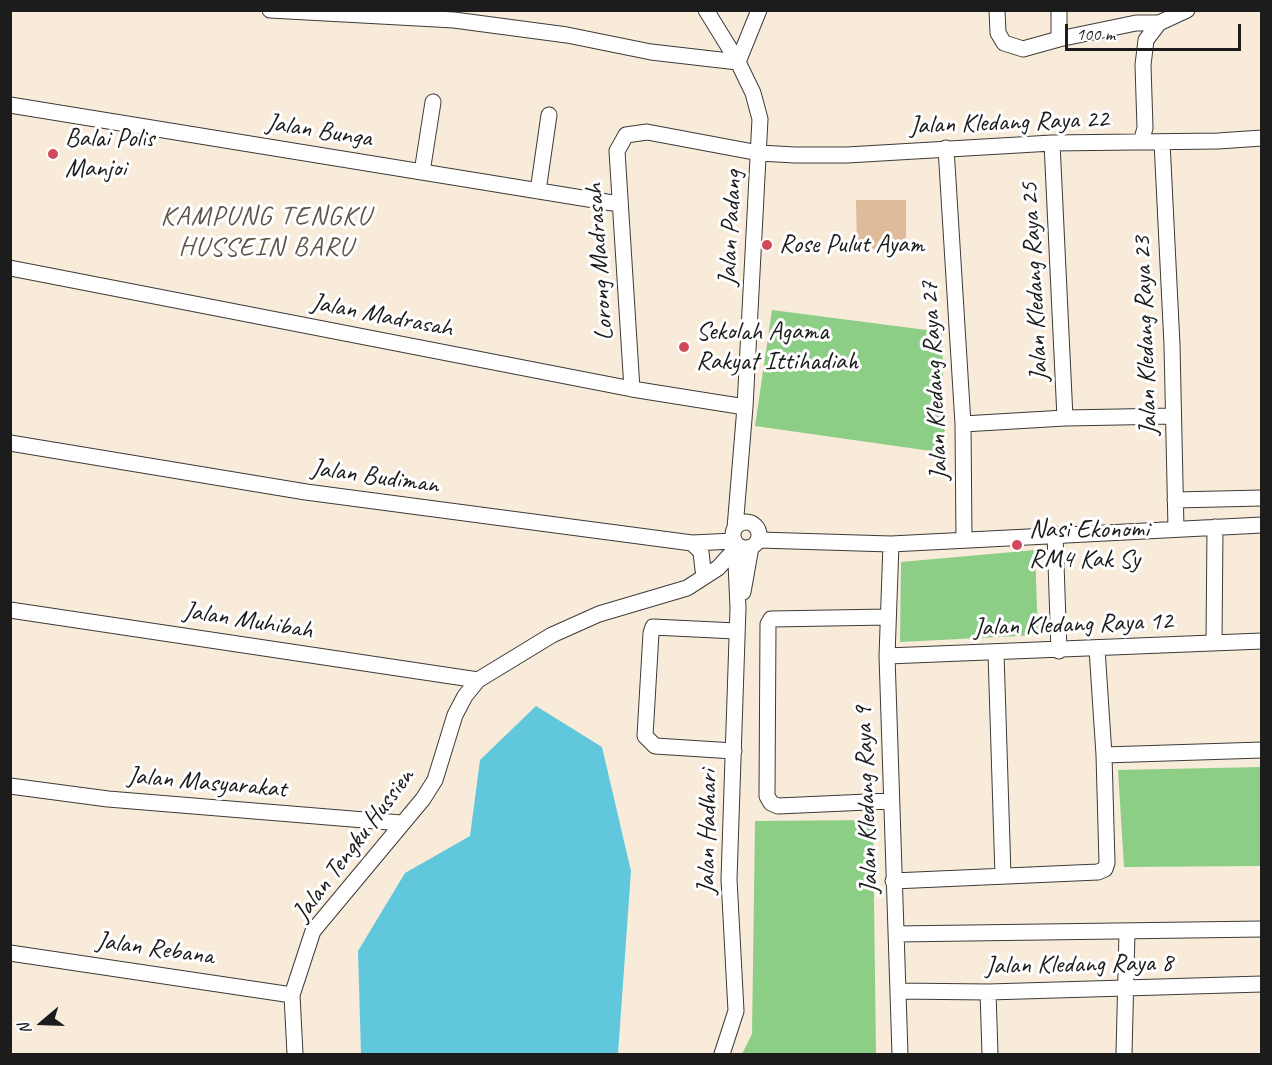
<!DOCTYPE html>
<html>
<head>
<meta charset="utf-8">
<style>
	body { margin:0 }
	#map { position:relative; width:1272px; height:1065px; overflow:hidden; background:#f9ebda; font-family:Caveat,sans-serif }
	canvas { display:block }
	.frame { position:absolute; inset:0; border:12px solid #1c1c1c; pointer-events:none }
	.north { position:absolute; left:12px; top:993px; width:60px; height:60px; -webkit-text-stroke:4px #fff; paint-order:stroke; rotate:251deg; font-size:16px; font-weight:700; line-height:24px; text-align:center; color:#1c1c1c }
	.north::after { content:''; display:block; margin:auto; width:21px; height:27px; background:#1c1c1c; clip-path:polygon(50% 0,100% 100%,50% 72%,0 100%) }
	.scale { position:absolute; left:1065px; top:24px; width:176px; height:27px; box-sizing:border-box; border:3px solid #1c1c1c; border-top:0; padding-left:8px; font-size:18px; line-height:21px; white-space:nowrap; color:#1c1c1c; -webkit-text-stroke:4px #fff; paint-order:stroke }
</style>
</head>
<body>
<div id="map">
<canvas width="1272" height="1065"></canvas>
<div class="frame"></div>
<div class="north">N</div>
<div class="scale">100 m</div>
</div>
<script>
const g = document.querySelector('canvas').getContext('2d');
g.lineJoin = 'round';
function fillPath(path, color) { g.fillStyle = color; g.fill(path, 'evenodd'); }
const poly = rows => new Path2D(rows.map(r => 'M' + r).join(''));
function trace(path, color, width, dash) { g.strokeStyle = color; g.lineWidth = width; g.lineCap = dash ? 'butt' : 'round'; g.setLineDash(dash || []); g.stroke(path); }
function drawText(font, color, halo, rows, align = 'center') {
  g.font = font + ' Caveat,sans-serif'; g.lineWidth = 6; g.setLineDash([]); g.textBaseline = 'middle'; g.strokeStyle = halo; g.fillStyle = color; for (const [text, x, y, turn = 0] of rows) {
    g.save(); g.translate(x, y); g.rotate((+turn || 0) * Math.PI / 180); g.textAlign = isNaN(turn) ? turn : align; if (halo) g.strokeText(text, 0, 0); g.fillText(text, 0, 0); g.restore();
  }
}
const green = poly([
	[772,310,942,332,945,453,755,426],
	[1035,550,1038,635,900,642,901,562],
	[1261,767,1261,866,1124,867,1118,770],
	[873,820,876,1054,742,1054,752,1034,755,821]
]);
const water = poly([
	[536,706,602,747,631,871,618,1054,361,1054,358,951,405,873,470,836,480,760]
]);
const building = poly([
	[856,200,906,200,906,249,857,249]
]);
const minor = poly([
	[270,10,454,20,567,35,651,52,738,62,759,10],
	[706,10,738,62,753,93,760,119,745,407,735,528],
	[997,10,998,33,1004,43,1023,49,1059,39,1059,10],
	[1059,39,1136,23,1159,23],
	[10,105,619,204],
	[1141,142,1145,128,1143,65,1146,40,1159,23,1187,10],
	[1162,142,1172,345,1176,529],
	[1052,143,1065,418],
	[946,148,963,424,964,540],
	[422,172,433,102],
	[538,191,549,115],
	[10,268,632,389,745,407],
	[632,389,617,151,626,135,647,132,759,153,795,155,847,155,1052,143,1218,141,1262,138],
	[963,424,1065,418,1173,416],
	[10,443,306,492,692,543,734,541],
	[1175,500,1262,498],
	'733 535a13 13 0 1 1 26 0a13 13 0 1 1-26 0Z',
	[1055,534,1059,651],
	[759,540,891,544,1262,525],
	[692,543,701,552,703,570],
	[891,544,887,656,900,1054],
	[743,592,751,547],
	[10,610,478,680],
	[888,617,771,619,768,624,767,796,771,803,778,806,890,801],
	[1214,643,1215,527],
	[996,653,1003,876],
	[887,656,1262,641],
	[734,751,655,746,645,736,651,633,653,627,736,631],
	[1104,755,1262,750],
	[10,786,108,799,401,823],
	[893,881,1098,872,1105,869,1107,863,1104,755,1097,649],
	[896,934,1262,929],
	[10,953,292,995],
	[898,991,988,992,1262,984],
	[988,992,990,1054],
	[295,1054,292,995,313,931,423,799,435,780,455,715,465,696,478,680,552,635,599,614,687,588,718,568,738,546],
	[722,1054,736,1011,729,879,738,608,736,563,741,548],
	[1124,1054,1127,932]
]);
const markers = [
	[53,154,6,"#d1495b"],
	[767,245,6,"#d1495b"],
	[684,347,6,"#d1495b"],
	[1017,545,6,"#d1495b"]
];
const streetNames = [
	["Jalan Kledang Raya 22",1009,123,-2],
	["Jalan Bunga",319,131,9],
	["Jalan Padang",731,228,-87],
	["Lorong Madrasah",600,262,-94],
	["Jalan Kledang Raya 25",1035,282,-93],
	["Jalan Madrasah",382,316,11],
	["Jalan Kledang Raya 23",1146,336,-92],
	["Jalan Kledang Raya 27",935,381,-93],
	["Jalan Budiman",375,477,8],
	["Jalan Muhibah",248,621,9],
	["Jalan Kledang Raya 12",1073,625,-2],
	["Jalan Masyarakat",207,783,5],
	["Jalan Kledang Raya 9",867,800,-92],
	["Jalan Hadhari",708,832,-89],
	["Jalan Tengku Hussien",354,845,-53],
	["Jalan Rebana",155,949,8],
	["Jalan Kledang Raya 8",1079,965,-1]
];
const poiNames = [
	["Balai Polis",65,139],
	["Manjoi",65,169],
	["Rose Pulut Ayam",779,245],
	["Sekolah Agama",696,332],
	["Rakyat Ittihadiah",696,362],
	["Nasi Ekonomi",1029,530],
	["RM4 Kak Sy",1029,560]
];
const neighbourhoodNames = [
	["KAMPUNG TENGKU",266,217],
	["HUSSEIN BARU",266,248]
];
fillPath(green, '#8dce86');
fillPath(water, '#60c7dd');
fillPath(building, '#dfbb9a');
trace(minor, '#3d3b38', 17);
trace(minor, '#fff', 15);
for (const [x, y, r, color] of markers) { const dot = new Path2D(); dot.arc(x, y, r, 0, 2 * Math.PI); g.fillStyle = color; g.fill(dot); trace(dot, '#fff', 2); }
drawText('26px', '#1c1c1c', '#fff', streetNames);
drawText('26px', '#1c1c1c', '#fff', poiNames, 'left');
g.letterSpacing = '1.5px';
drawText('27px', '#605448', '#fff', neighbourhoodNames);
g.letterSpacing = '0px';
</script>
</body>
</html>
